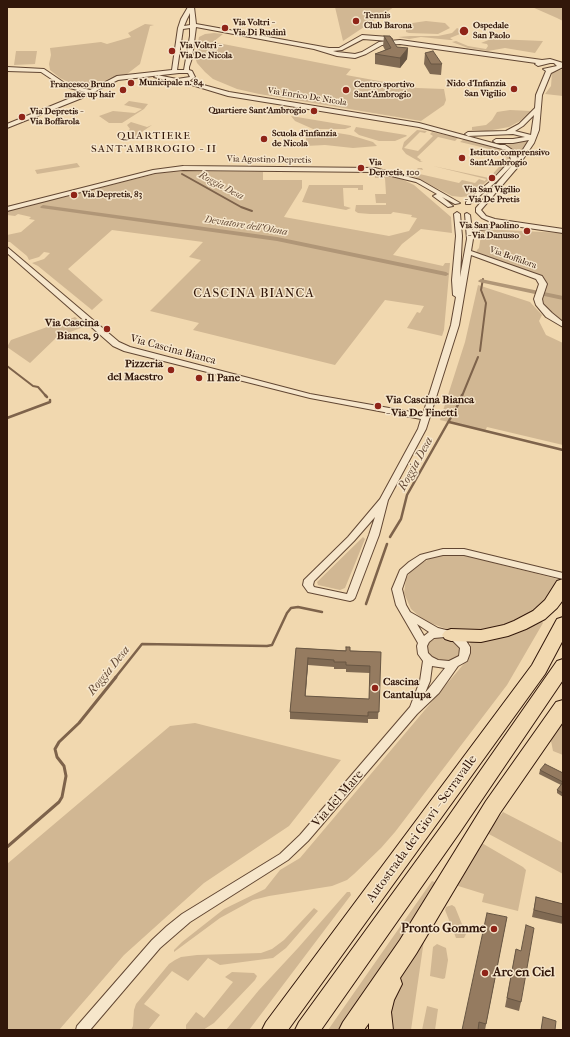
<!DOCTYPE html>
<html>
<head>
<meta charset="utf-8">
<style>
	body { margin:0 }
	#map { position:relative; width:570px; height:1037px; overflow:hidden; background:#f1d8af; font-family:"IM FELL French Canon",serif }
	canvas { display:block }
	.frame { position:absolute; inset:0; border:8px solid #32170a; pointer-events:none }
</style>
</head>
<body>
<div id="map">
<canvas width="570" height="1037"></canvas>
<div class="frame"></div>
</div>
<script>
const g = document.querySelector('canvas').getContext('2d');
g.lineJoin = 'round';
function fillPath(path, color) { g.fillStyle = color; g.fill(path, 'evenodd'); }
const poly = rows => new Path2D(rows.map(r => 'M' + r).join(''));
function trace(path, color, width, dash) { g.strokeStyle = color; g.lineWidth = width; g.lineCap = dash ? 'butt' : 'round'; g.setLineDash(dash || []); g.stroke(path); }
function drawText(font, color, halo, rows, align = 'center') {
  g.font = font + ' "IM FELL French Canon",serif'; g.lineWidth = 3; g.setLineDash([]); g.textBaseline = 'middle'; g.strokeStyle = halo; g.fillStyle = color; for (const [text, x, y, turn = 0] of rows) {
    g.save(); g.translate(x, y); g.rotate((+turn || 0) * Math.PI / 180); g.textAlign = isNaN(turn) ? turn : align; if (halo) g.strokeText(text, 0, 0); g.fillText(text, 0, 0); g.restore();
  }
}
const green = poly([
	[335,7,394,7,343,41],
	[532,7,563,7,563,21,557,18],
	[426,21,445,23,450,28,438,34,409,33,406,32,406,24],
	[145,24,154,25,150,26,140,64,127,74,110,78,90,89,86,89,78,87,60,78,50,70,49,64,51,55,50,48,101,42,107,44,131,37,128,33],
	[457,28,465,32,450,38,453,40,450,40,421,37,409,39,398,37,410,36,438,36,452,33],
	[214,33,223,34,213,42,351,69,346,75,417,88,444,89,446,100,444,105,421,121,259,94,237,89,213,79,205,72,197,63,195,57,199,37,205,34],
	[491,39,519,40,543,41,535,53,505,48,488,51,468,48,452,42,456,41,468,46,486,49,488,46,487,44,481,43],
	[16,51,37,51,35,64,14,65],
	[563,69,563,96,545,94,551,86,552,73],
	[129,101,148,104,144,109,122,123,109,123,99,116,113,111,135,113,142,109,124,105],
	[510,110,531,111,520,121,509,127,487,131,464,130,472,130,472,127,486,125,492,120,497,112],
	[291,116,351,126,351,127,345,129,313,129,295,121],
	[131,122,147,127,152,125,133,138,125,133,130,129,127,125],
	[356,127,406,135,407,136,395,141,379,141,359,135,354,131],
	[319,130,350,135,373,142,377,146,353,148,325,145,306,146,306,138,313,131],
	[417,130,427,131,425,133,420,132,404,148,418,151,433,136,430,134,432,132,458,138,455,141,438,137,417,157,421,160,420,161,423,161,420,162,406,154,402,149,404,142],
	[464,139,499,148,507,153,510,156,510,160,507,164,470,196,461,197,452,196,411,175,418,168,422,168,423,170,419,169,415,173,459,183,462,180,475,183,479,179,485,181,486,179,433,166,489,178,507,158,498,151,460,142],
	[525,141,528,142,519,156,505,145],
	[77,163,80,167,37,174,35,170],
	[184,171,263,172,263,180,302,180,302,188,284,217,389,236,409,231,417,218,411,217,412,215,393,212,391,214,370,214,358,213,355,211,356,205,386,205,386,203,376,203,375,194,386,194,385,178,375,178,375,173,397,177,414,185,451,217,452,233,421,229,402,244,393,255,443,266,445,263,450,263,444,330,442,336,407,328,417,312,420,313,424,306,385,300,335,365,193,330,199,323,150,311,201,260,189,257,203,242,112,230,68,269,103,300,92,310,38,266,32,263,44,259,50,253,44,252,39,257,29,260,27,256,10,242,7,242,7,235,21,232,35,220,29,219,31,217,18,214,15,216,7,215,7,211,159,173],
	[309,185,363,185,363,190,358,190,358,188,343,188,344,206,351,208,346,210,302,202],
	[482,229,563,233,563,321,542,304,539,276,476,254,477,250,479,248],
	[478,285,530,302,542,315,539,321,546,335,563,343,563,445,487,427,485,431,440,420,465,342],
	[75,317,86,326,57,337,30,363,7,347,11,340],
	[363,537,365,539,345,588,340,590,318,585,317,582],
	[448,554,463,555,561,580,540,609,496,630,449,630,428,622,419,616,411,609,404,593,406,579,410,572,416,566,435,556],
	[541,620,543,623,507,685,395,832,381,848,354,874,347,880,332,886,269,896,253,900,220,918,174,952,174,950,182,942,224,909,265,889,280,870,300,858,467,660,471,651,470,641,485,640,505,637],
	[443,637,454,641,460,647,458,656,449,661,439,661,432,658,428,653,427,647,430,642,436,638],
	[563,715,563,755,553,751,551,741,553,730],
	[195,723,341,760,289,826,204,883,124,955,59,1030,7,1030,7,864,170,726],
	[503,812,563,843,563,874,487,833],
	[480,842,523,867,526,870,518,911,482,902,484,894,455,885],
	[432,881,437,883,344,1030,328,1030],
	[347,892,350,892,351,895,249,1030,226,1030,259,990,298,948],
	[452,905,455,907,466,934,464,938,456,938,445,910,446,907],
	[314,908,318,911,286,948,273,958,220,965,208,958,188,981,172,971,144,1004,160,1015,148,1030,131,1030,133,1026,134,1010,136,1004,169,964,175,960,181,957,197,955,261,953,272,949,284,940],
	[424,940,411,1030,389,1030,388,1027,396,984],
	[437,944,446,948,448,960,445,978,443,979,430,976,433,947],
	[232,972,254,973,257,976,255,980,214,1023,203,1030,186,1030,186,1025,196,1012,204,1018,233,982,225,977],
	[427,1006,438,1009,435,1030,422,1030]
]);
const streamFar2 = poly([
	[182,174,241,207,252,211],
	[480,351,486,303,481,290,483,279],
	[7,366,33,386,38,387,46,396],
	[462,396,478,357]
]);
const streamFar1 = poly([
	[45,395,47,397],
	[461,398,462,395],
	[7,418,50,402,50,400],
	[449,422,563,450],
	[390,537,401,519,407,495,459,403],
	[366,604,387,544],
	[115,678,142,644,267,646,272,645,287,613,291,608,298,607,322,612]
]);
const stream = poly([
	[7,847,59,802,62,797,66,776,64,766,57,757,55,749,59,742,79,723,116,677]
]);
const canal = poly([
	[43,205,277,237,446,272,449,274,446,276,277,241,41,208,40,207,43,205],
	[481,279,563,296,563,300,479,282,478,281,481,279]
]);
const street = poly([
	[188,7,194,7,196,24,329,48,339,48,362,35,389,37,392,39,389,41,363,39,342,50,333,51,337,52,355,54,362,52,379,42,400,40,542,60,550,59,563,63,563,67,551,73,542,95,539,130,534,143,517,168,481,210,486,216,495,219,563,229,563,233,493,223,482,218,476,212,476,208,514,163,497,181,470,204,466,204,466,202,493,179,511,160,509,153,506,150,419,127,228,96,182,82,177,83,154,77,157,75,177,79,190,77,188,73,179,73,118,80,82,98,7,128,7,124,85,92,62,86,41,72,7,71,7,67,44,69,66,84,90,90,117,76,172,70,178,28,181,19,188,7],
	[190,13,190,25,184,26,187,19,190,13],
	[196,27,314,49,337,56,355,58,366,54,382,45,400,44,536,63,535,64,538,66,550,63,554,63,557,66,543,69,546,71,536,95,535,108,519,124,506,131,468,132,465,134,468,136,513,134,525,137,513,139,496,139,493,141,496,143,513,143,529,140,517,159,514,151,505,145,500,145,419,123,229,92,189,81,195,77,192,71,189,70,189,67,192,58,196,27],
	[190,28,190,36,184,70,177,70,183,29,190,28],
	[534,115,531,135,515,131,523,126,534,115],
	[183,166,375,168,420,180,460,203,455,204,442,197,453,206,448,207,433,196,437,194,416,182,375,172,183,170,155,173,7,211,7,207,153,170,183,166],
	[457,212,460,214,462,236,460,277,467,239,465,214,467,213,470,215,472,230,474,228,482,225,501,225,501,227,479,230,473,239,471,251,542,276,547,284,542,299,543,304,552,313,563,322,563,327,546,317,536,305,534,299,539,284,536,279,471,255,459,325,426,429,388,500,379,535,355,598,353,600,350,601,308,592,303,585,304,580,348,537,380,499,418,429,421,419,310,398,124,351,113,346,7,253,7,247,119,342,130,347,310,394,423,414,451,325,456,297,453,295,452,280,456,236,454,214,457,212],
	[375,517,369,535,347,594,314,587,313,585,314,581,354,541,375,517],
	[443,549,464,549,563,573,563,579,464,555,443,555,426,559,407,574,402,589,406,605,410,612,438,628,458,633,465,639,470,647,470,653,467,661,458,666,439,693,417,714,308,841,288,860,190,922,160,948,90,1030,76,1030,77,1026,152,940,167,926,182,914,280,854,300,835,410,707,420,681,423,661,418,654,417,646,418,643,396,605,392,589,400,570,409,562,420,555,443,549],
	[417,624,429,632,424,636,417,624],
	[445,637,451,639,460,648,459,656,449,661,438,660,432,657,428,653,427,646,429,642,434,638,445,637],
	[432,666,445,668,425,693,430,681,432,666]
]);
const highway = poly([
	[563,579,563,600,557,608,545,619,526,629,508,636,481,642,451,641,445,639,442,635,445,631,451,629,481,630,504,625,514,621,533,611,545,600,557,581,563,579],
	[563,617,563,640,545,674,288,1030,262,1030,266,1022,532,665,557,619,563,617],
	[563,659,563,680,460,832,321,1030,295,1030,299,1022,446,820,557,661,563,659],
	[563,700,563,722,500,813,416,954,400,978,402,984,394,1000,391,1012,393,1030,369,1030,369,1023,364,1030,339,1030,343,1022,400,940,486,801,556,702,563,700]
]);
const wall = poly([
	[384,36,397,47,408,48,407,59,400,68,375,64,375,54,385,50,383,46],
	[425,53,442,64,441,75,430,74,424,64],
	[296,648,381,652,378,719,368,719,368,723,290,719,290,712],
	[308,665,334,667,334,669,346,669,346,672,370,673,369,699,305,696],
	[540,770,563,773,563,797,557,793,557,790,561,785,539,774],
	[536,897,563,904,563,924,532,917],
	[507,917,485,1030,462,1030],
	[516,949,521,1002,519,1011,505,1007]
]);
const shadedWall = poly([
	[408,48,407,59,400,68,400,58],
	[308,658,308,665,305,704,305,696]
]);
const building = poly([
	[384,36,390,36,397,47,408,48,400,58,375,54,391,48,384,36],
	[433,51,442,64,431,64,425,53,433,51],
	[346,647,350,647,350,651,381,652,379,712,368,712,368,716,290,712,296,648,346,651,346,647],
	[308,658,334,660,334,662,346,662,346,665,370,666,369,699,305,696,308,658],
	[545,764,563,773,563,793,557,790,563,782,540,770,545,764],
	[536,897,563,904,563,917,534,910,536,897],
	[487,913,507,917,486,1024,479,1022,478,1030,462,1030,487,913],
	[526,925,534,928,521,1002,507,998,516,949,521,951,526,925],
	[543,1017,556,1021,555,1030,541,1030,543,1017]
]);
const markers = [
	[356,21,4,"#8f2418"],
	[225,28,4,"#8f2418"],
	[464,31,5,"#8f2418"],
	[172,51,4,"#8f2418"],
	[131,83,4,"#8f2418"],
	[514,89,4,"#8f2418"],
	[123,90,4,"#8f2418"],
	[346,90,4,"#8f2418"],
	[314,111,4,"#8f2418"],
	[22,117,4,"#8f2418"],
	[264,139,4,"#8f2418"],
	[462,158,4,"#8f2418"],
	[361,168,4,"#8f2418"],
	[492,178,4,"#8f2418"],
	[74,195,4,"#8f2418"],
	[527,231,4,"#8f2418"],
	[107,329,4,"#8f2418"],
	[171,370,4,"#8f2418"],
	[199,378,4,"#8f2418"],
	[378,406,4,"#8f2418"],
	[375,688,4,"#8f2418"],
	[494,929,4,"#8f2418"],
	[485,973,4,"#8f2418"]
];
const farPoinames = [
	["Tennis",364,16],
	["Club Barona",364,26],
	["Via Voltri -",233,23],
	["Via Di Rudinì",233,33],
	["Ospedale",473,26],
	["San Paolo",473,36],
	["Via Voltri -",180,46],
	["Via De Nicola",180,56],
	["Municipale n. 84",139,83],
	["Nido d'Infanzia",506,84,"right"],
	["San Vigilio",506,94,"right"],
	["Francesco Bruno",115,85,"right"],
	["make up hair",115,95,"right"],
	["Centro sportivo",354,85],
	["Sant'Ambrogio",354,95],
	["Quartiere Sant'Ambrogio",306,111,"right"],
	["Via Depretis -",30,112],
	["Via Boffarola",30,122],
	["Scuola d'infanzia",272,134],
	["de Nicola",272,144],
	["Istituto comprensivo",470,153],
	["Sant'Ambrogio",470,163],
	["Via",369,163],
	["Depretis, 100",369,173],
	["Via San Vigilio",492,190,"center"],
	["- Via De Pretis",492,200,"center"],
	["Via Depretis, 83",82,195],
	["Via San Paolino",519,226,"right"],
	["- Via Danusso",519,236,"right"]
];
const farStreetnames = [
	["Via Enrico De Nicola",307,97,9],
	["Via Agostino Depretis",269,160,1],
	["Via Boffalora",513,258,20]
];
const farWaternames = [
	["Roggia Desa",221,186,28],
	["Deviatore dell'Olona",246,226,9]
];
const farQuarternames = [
	["QUARTIERE",154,136],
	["SANT'AMBROGIO - II",154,149]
];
const poiNames = [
	["Via Cascina",99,323,"right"],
	["Bianca, 9",99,336,"right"],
	["Pizzeria",163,364,"right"],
	["del Maestro",163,377,"right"],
	["Il Pane",207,378],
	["Via Cascina Bianca",386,400],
	["- Via De Finetti",386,413],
	["Cascina",383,682],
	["Cantalupa",383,695]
];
const streetNames = [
	["Via Cascina Bianca",173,350,15]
];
const waterNames = [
	["Roggia Desa",416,464,-61],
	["Roggia Desa",109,671,-51]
];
const quarterNames = [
	["CASCINA BIANCA",254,294]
];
const nearStreetnames = [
	["Via del Mare",338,799,-49],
	["Autostrada dei Giovi - Serravalle",422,829,-54]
];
const nearPoinames = [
	["Pronto Gomme",486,929],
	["Arc en Ciel",493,973,"left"]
];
fillPath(green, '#d1b793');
trace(streamFar2, '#7e634b', 2);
trace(streamFar1, '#7e634b', 2.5);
trace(stream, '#7e634b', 3);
fillPath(canal, '#b09677');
trace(street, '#624733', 2);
trace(highway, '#32170a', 2);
fillPath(street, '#f6e6cb');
fillPath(highway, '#f1d8af');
fillPath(wall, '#806a53');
fillPath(shadedWall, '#685643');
fillPath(building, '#957b60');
trace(building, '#685643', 1);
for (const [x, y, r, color] of markers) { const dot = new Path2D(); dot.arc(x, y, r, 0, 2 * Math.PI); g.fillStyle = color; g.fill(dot); trace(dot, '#f6e6cb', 1.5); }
drawText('bold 9px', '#32170a', '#f6e6cb', farPoinames, 'left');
drawText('9px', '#32170a', '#f6e6cb', farStreetnames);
drawText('italic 10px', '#644a36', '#f6e6cb', farWaternames);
g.letterSpacing = '1px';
drawText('11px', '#32170a', '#f6e6cb', farQuarternames);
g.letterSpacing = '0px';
drawText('bold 11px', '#32170a', '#f6e6cb', poiNames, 'left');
drawText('11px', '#32170a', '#f6e6cb', streetNames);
drawText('italic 12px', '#644a36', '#f6e6cb', waterNames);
g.letterSpacing = '1px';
drawText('13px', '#32170a', '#f6e6cb', quarterNames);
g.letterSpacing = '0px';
drawText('13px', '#32170a', '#f6e6cb', nearStreetnames);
drawText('bold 13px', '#32170a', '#f6e6cb', nearPoinames, 'right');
</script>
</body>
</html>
